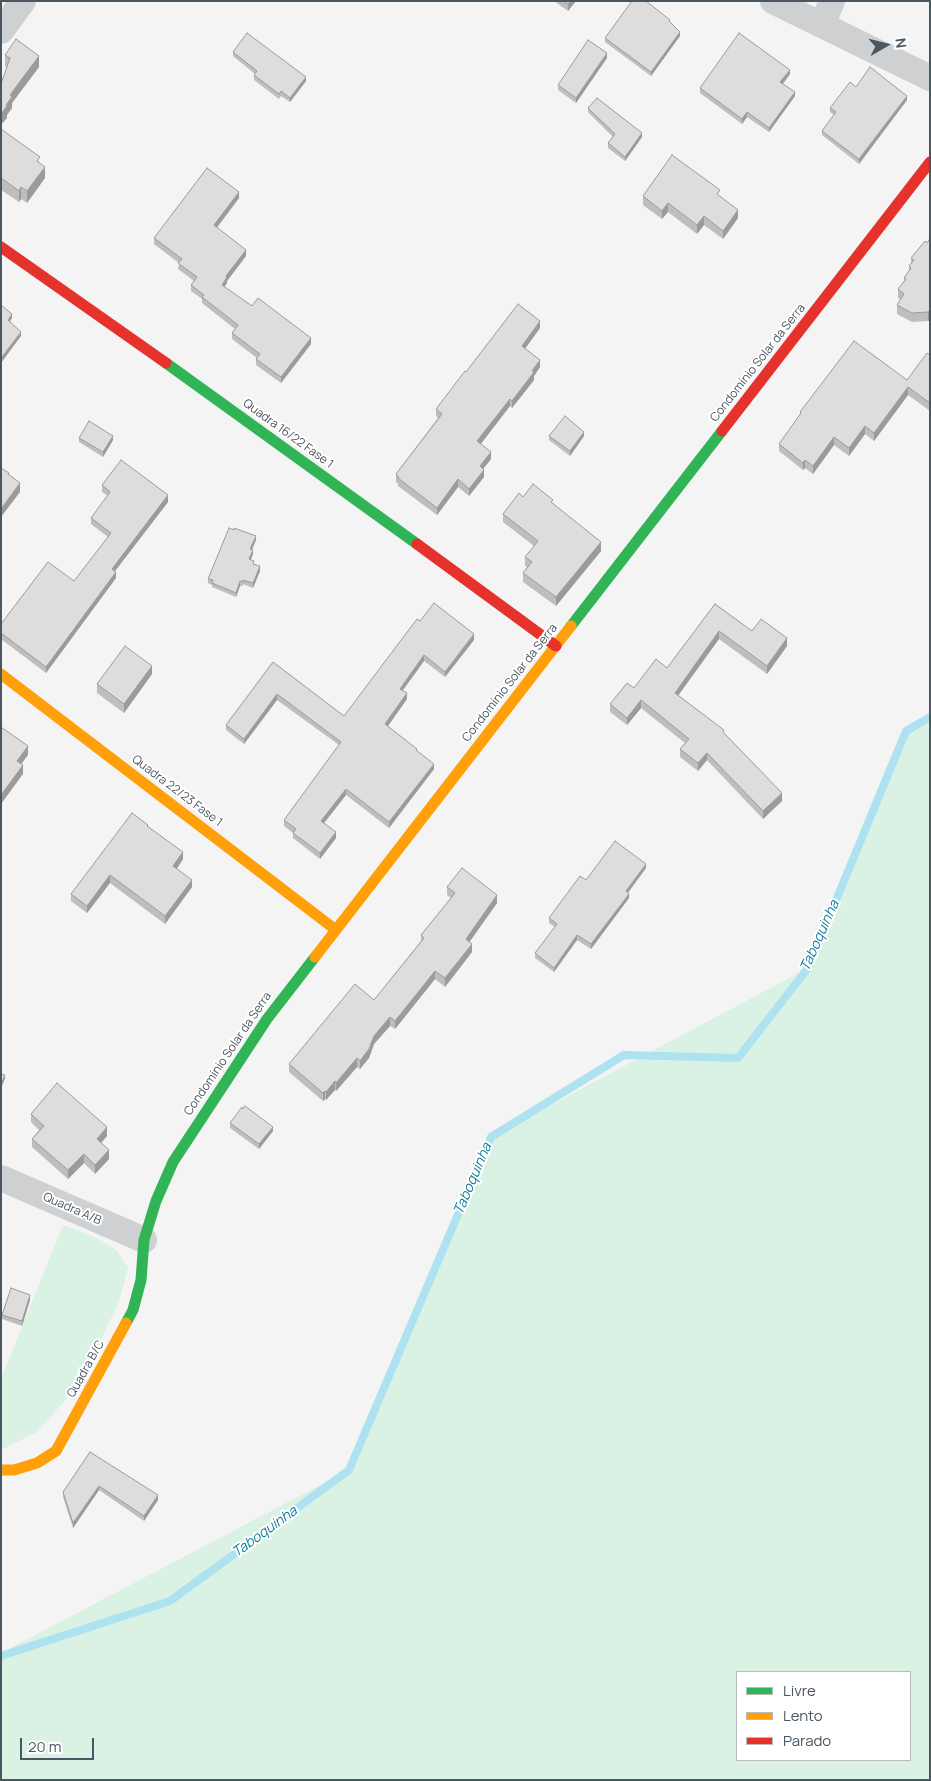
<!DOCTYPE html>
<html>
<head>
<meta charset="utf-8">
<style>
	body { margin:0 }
	#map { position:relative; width:931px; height:1781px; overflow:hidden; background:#f4f4f4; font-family:Manrope,sans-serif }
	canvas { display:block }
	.frame { position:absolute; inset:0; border:2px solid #4a5661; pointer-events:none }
	.legend { position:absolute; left:736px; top:1671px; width:175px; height:90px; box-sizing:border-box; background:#fff; border:1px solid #b7bbc0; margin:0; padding:6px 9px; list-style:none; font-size:15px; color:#4a5661 }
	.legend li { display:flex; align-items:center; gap:10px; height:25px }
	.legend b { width:25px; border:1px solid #b7bbc0 }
	.north { position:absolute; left:861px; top:20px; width:50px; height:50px; -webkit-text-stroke:4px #fff; paint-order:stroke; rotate:82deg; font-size:14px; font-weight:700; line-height:20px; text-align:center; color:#4a5661 }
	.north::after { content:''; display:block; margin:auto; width:18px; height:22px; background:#4a5661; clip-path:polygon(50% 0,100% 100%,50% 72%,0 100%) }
	.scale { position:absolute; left:20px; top:1738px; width:74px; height:22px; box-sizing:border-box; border:2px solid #4a5661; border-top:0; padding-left:6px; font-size:15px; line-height:18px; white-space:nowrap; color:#4a5661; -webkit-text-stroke:4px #fff; paint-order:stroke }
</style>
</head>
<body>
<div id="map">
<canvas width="931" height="1781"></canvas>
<div class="frame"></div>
<ul class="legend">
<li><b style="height:6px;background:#30b455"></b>Livre</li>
<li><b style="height:6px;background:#ff9f0a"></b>Lento</li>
<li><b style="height:6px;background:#e5322d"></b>Parado</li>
</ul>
<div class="north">N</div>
<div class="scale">20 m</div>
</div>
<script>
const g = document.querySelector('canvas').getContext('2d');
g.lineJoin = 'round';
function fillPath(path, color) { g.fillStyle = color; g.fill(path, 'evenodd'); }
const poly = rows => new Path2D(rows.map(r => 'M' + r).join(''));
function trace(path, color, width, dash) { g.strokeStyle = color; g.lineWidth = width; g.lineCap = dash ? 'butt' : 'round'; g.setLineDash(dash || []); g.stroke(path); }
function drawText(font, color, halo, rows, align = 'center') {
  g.font = font + ' Manrope,sans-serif'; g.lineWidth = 4; g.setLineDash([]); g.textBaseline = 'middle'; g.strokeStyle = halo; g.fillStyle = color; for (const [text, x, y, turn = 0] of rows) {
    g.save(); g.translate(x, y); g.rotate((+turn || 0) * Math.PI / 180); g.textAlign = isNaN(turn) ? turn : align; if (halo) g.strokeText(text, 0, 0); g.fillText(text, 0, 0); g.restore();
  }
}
const green = poly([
	[930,717,930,1780,1,1780,1,1653,349,1470,491,1137,808,968,906,731],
	[737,1672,910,1672,910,1760,737,1760],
	[63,1225,99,1239,116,1250,128,1268,119,1302,93,1356,69,1396,37,1432,1,1450,1,1379]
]);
const stream = poly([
	[1,1656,170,1601,349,1470,491,1137,624,1055,738,1058,808,968,906,731,930,717]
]);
const street = poly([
	[773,1,930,78],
	[822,25,832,1],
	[1,31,23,1],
	[1,1178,144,1240]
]);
const fast = poly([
	[166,363,417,544],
	[571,626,722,431],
	[126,1323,133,1310,141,1280,144,1240,156,1201,173,1162,267,1019,315,957]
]);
const slow = poly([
	[1,674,336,930],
	[315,957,571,626],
	[1,1470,14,1470,37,1463,56,1451,126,1323]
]);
const jam = poly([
	[1,247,166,363],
	[722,431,930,162],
	[417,544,556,646]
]);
const wall = poly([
	[554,1,576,1,568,11],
	[670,23,680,36,651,76,605,42,605,38],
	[233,52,306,81,290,102,281,96,279,99,254,80,254,75,255,74,233,56],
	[5,55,39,67,12,103,12,108,7,115,7,118,7,67,5,66],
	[607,58,576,103,558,90,558,85],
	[790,74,783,84,795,96,769,132,747,117,742,124,700,93,700,88],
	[856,87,907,100,859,164,822,135,822,131,834,115,830,112,830,108],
	[588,108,642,137,625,161,608,148,608,143,613,137,588,112],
	[1,129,40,163,45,178,27,203,21,199,19,202,1,190],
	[643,196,720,196,738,218,723,239,704,225,697,234,668,212,662,219,643,205],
	[239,198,217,228,246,256,227,281,227,283,224,287,252,306,311,344,281,383,256,365,256,359,257,358,232,339,232,333,235,329,202,303,202,299,191,291,191,285,194,281,178,269,179,263,154,244,154,238],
	[930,241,930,320,928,321,912,322,897,314,897,305,901,300,898,298,898,289,904,281,904,278,909,271,909,266,911,263,911,258],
	[540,328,525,348,540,367,534,376,534,380,512,408,510,406,480,444,491,459,483,469,484,477,469,496,458,487,437,515,398,486,398,484,396,482,396,474,438,418,436,416,436,409,466,372],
	[930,355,930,411,908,395,874,441,865,434,849,456,834,445,813,474,805,468,803,470,779,451,779,444,800,416,800,412,907,380],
	[549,436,584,436,570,456,549,440],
	[79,438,113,440,103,457,79,442],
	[102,485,168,502,115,571,116,578,46,673,1,639,1,624,74,581,108,537,91,524,91,518,108,496,102,492],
	[523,497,553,503,601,551,556,606,523,582,523,573,527,567,525,566,525,557,534,546,503,522,503,514],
	[256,540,252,550,253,554,250,560,260,571,253,588,243,584,243,586,240,586,236,597,212,587,212,585,208,583,208,579],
	[715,604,752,631,787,646,767,674,719,639,678,695,724,733,782,801,763,819,707,760,698,771,680,757,680,749,685,743,641,708,627,725,610,712,610,704,634,688,667,668],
	[420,621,474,640,445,677,424,661,403,690,407,699,388,726,417,751,434,769,389,828,346,795,324,823,336,838,320,859,293,838,293,833,284,826,284,820,339,745,277,700,244,744,226,730,226,725,273,662,344,716],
	[152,674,124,713,97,693,97,684],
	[148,826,183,859,177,869,192,887,165,924,110,883,87,913,71,901,71,894],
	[646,868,628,893,629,898,591,949,577,940,554,972,535,958,535,953,555,927,549,923,549,918,586,880],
	[447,887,497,903,469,942,472,952,445,987,435,979,395,1029,390,1026,374,1044,369,1058,360,1069,357,1067,336,1091,335,1090,326,1100,325,1099,323,1101,289,1072,289,1064,374,1000,421,941,421,935,451,898,447,895],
	[243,1109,273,1131,259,1149,230,1128,230,1123],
	[31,1114,107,1136,101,1143,109,1159,95,1174,84,1163,68,1179,32,1147,32,1139,39,1130,31,1122],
	[30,1300,22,1326,2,1319,2,1315],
	[90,1452,158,1500,144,1521,99,1490,73,1528,63,1497,63,1492]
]);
const shadedWall = poly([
	[571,1,576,1,568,11,568,4],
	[680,32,680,36,651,76,651,72],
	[607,53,607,58,576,103,576,98],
	[39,56,39,67,12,103,12,108,7,115,7,118,1,125,1,114,6,105,10,95],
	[790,70,790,74,780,87,780,82],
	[306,77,306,81,290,102,290,98],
	[795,92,795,96,769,132,769,128],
	[907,96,907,100,859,164,859,159],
	[747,112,747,117,742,124,742,119],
	[642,133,642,137,625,161,625,157],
	[45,167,45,178,27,203,27,191],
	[21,187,21,199,19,202,19,191],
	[239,192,239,198,214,231,214,225],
	[668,203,668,212,662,219,662,211],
	[738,210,738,218,723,239,723,231],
	[704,216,704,225,697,234,697,225],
	[246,250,246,256,227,281,227,283,222,291,222,285,226,276],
	[930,311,930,320,928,321,928,312],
	[12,314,12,318,8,325,8,320],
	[540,321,540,328,522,353,522,346],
	[21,332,21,336,1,363,1,358],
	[311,338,311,344,281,383,281,377],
	[540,360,540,367,534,376,534,380,512,408,512,401],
	[908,387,908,395,874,441,874,433],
	[510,399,510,406,477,449,477,441],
	[865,426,865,434,849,456,849,448],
	[584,432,584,436,570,456,570,451],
	[113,436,113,440,103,457,103,452],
	[834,437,834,445,813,474,813,466],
	[491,452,491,459,480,473,480,466],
	[805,460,805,468,803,470,803,463],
	[484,470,484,477,469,496,469,489],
	[458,479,458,487,437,515,437,508],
	[20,483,20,492,1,517,1,509],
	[168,495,168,502,112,575,112,569],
	[256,536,256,540,250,554,250,549],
	[601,542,601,551,556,606,556,597],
	[253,550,253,554,249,564,249,559],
	[260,566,260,571,253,588,253,583],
	[116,572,116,578,46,673,46,667],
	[240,581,240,586,236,597,236,593],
	[719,631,719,639,675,700,675,693],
	[474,634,474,640,445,677,445,672],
	[787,638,787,646,767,674,767,666],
	[424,655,424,661,400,694,400,689],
	[152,666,152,674,124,713,124,704],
	[407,693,407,699,385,730,385,724],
	[277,694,277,700,244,744,244,739],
	[641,700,641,708,627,725,627,718],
	[28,746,28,755,17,770,17,761],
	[707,753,707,760,698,771,698,763],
	[434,764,434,769,389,828,389,822],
	[23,765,23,774,1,804,1,795],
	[346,789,346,795,321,827,321,821],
	[782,793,782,801,763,819,763,811],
	[336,832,336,838,320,859,320,853],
	[183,852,183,859,173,874,173,866],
	[646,864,646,868,626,895,626,891],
	[110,875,110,883,87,913,87,906],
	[192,880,192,887,165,924,165,916],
	[629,894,629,898,591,949,591,944],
	[497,895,497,903,466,947,466,939],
	[577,935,577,940,554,972,554,968],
	[472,944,472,952,445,987,445,978],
	[435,971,435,979,395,1029,395,1021],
	[390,1017,390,1026,374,1044,369,1058,360,1069,360,1061,374,1036],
	[357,1058,357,1067,336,1091,336,1083],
	[5,1075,5,1079,1,1088,1,1084],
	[335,1081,335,1090,326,1100,326,1092],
	[325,1091,325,1099,323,1101,323,1093],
	[107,1127,107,1136,97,1148,97,1139],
	[273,1127,273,1131,259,1149,259,1144],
	[109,1150,109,1159,95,1174,95,1165],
	[84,1154,84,1163,68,1179,68,1170],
	[30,1295,30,1300,22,1326,22,1321],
	[99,1486,99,1490,73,1528,73,1523],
	[158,1495,158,1500,144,1521,144,1516]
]);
const building = poly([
	[564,1,571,1,568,4,564,1],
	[632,1,646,1,670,20,669,21,680,32,651,72,605,38,632,1],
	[247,33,306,77,290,98,281,91,279,94,254,75,257,71,233,52,247,33],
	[739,33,790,70,780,82,795,92,769,128,747,112,742,119,700,88,739,33],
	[16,39,39,56,10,95,12,97,6,105,7,106,1,114,1,84,10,58,5,55,16,39],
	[588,40,607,53,576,98,558,85,588,40],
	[870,67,907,96,859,159,822,131,836,112,830,108,850,82,856,87,870,67],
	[597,98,642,133,625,157,608,143,615,134,588,108,597,98],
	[1,129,40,157,37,161,45,167,27,191,21,187,19,191,1,178,1,129],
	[672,155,720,190,717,194,738,210,723,231,704,216,697,225,668,203,662,211,643,196,672,155],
	[207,168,239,192,214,225,246,250,226,276,227,277,222,285,252,306,258,298,311,338,281,377,256,359,260,354,232,333,238,325,202,297,204,295,191,285,197,277,178,263,182,259,154,238,207,168],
	[929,240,930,241,930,311,928,312,912,313,897,305,904,294,898,289,906,279,904,278,911,268,909,266,914,260,911,258,925,241,927,243,929,240],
	[518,304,540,321,522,346,540,360,532,371,534,372,512,401,510,399,477,441,491,452,480,466,484,470,469,489,458,479,437,508,398,478,399,477,396,474,442,414,436,409,465,371,466,372,518,304],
	[1,305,12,314,8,320,21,332,1,358,1,305],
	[854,341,907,380,927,353,930,355,930,403,908,387,874,433,865,426,849,448,834,437,813,466,805,460,803,463,779,444,801,413,800,412,854,341],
	[565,416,584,432,570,451,549,436,565,416],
	[89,421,113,436,103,452,79,438,89,421],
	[121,460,168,495,112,569,116,572,46,667,1,633,1,624,48,562,74,581,111,533,91,518,110,492,102,485,121,460],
	[1,468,9,473,8,474,20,483,1,509,1,468],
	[533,484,553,500,551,502,601,542,556,597,523,573,532,562,525,557,538,541,503,514,519,493,523,497,533,484],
	[229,528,234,530,234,528,256,536,250,549,253,550,249,559,254,561,253,564,260,566,253,583,243,580,243,582,240,581,236,593,212,583,213,580,208,579,229,528],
	[434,603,474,634,445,672,424,655,400,689,407,693,385,724,417,749,416,750,434,764,389,822,346,789,321,821,336,832,320,853,293,833,296,829,284,820,341,742,277,694,244,739,226,725,273,662,344,716,417,619,420,621,434,603],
	[715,604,752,631,761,619,787,638,767,666,719,631,675,693,724,730,723,732,782,793,763,811,707,753,698,763,680,749,689,739,641,700,627,718,610,704,627,683,634,688,656,659,667,668,715,604],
	[125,646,152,666,124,704,97,684,125,646],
	[1,727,28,746,17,761,23,765,1,795,1,727],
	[132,813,148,825,147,826,183,852,173,866,192,880,165,916,110,875,87,906,71,894,132,813],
	[615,841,646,864,626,891,629,894,591,944,577,935,554,968,535,953,557,924,549,918,580,876,586,880,615,841],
	[462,868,497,895,466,939,472,944,445,978,435,971,395,1021,390,1017,374,1036,369,1049,360,1061,357,1058,336,1083,335,1081,326,1092,325,1091,323,1093,289,1064,355,984,374,1000,424,938,421,935,455,893,447,887,462,868],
	[1,1074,5,1075,1,1084,1,1074],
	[57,1083,107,1127,97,1139,109,1150,95,1165,84,1154,68,1170,32,1139,44,1126,31,1114,57,1083],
	[245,1106,273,1127,259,1144,230,1123,242,1107,243,1109,245,1106],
	[11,1288,30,1295,22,1321,2,1315,11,1288],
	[90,1452,158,1495,144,1516,99,1486,73,1523,63,1492,90,1452]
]);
const streetNames = [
	["Condomínio Solar da Serra",758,363,-52],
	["Quadra 16/22 Fase 1",288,434,36],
	["Condomínio Solar da Serra",510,683,-52],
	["Quadra 22/23 Fase 1",177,791,37],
	["Condomínio Solar da Serra",228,1054,-56],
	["Quadra A/B",72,1209,24],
	["Quadra B/C",86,1369,-61]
];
const waterNames = [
	["Taboquinha",820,936,-66],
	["Taboquinha",473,1179,-67],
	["Taboquinha",265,1532,-36]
];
fillPath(green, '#d9f2e3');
trace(stream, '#aee2f0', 8);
trace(street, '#ced0d2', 26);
trace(fast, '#30b455', 11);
trace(slow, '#ff9f0a', 11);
trace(jam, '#e5322d', 11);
fillPath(wall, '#bebebf');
fillPath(shadedWall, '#9b9b9b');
fillPath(building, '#ddddde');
trace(building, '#9b9b9b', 1);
drawText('12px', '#4a5661', '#fff', streetNames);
drawText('italic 14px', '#0c7c9b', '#fff', waterNames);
</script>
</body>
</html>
